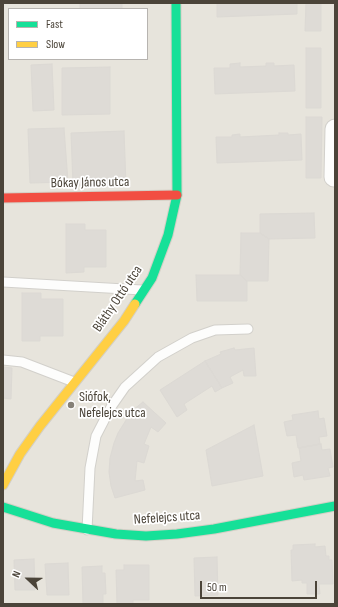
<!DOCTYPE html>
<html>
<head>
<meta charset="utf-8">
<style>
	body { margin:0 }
	#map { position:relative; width:338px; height:607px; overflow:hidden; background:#f4f2ee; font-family:"Sofia Sans Condensed",sans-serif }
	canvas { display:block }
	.frame { position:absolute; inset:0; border:4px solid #4b4439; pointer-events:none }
	.legend { position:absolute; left:8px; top:8px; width:140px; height:52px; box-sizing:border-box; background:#fff; border:1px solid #b7b4b0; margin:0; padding:5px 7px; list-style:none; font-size:12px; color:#4b4439 }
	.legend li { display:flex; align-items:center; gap:8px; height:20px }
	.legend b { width:20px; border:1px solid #b7b4b0 }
	.north { position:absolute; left:8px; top:559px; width:40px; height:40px; -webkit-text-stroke:3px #fff; paint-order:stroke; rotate:292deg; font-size:11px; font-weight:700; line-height:16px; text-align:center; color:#4b4439 }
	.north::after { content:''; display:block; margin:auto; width:14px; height:18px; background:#4b4439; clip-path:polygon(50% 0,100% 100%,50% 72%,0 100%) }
	.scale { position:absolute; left:200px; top:581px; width:117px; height:18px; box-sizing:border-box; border:2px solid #4b4439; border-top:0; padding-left:5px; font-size:12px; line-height:14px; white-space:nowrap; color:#4b4439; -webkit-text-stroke:3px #fff; paint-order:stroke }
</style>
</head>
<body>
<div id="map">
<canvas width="338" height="607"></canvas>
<div class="frame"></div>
<ul class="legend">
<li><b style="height:5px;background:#16e098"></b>Fast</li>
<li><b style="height:5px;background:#ffcf43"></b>Slow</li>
</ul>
<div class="north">N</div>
<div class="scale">50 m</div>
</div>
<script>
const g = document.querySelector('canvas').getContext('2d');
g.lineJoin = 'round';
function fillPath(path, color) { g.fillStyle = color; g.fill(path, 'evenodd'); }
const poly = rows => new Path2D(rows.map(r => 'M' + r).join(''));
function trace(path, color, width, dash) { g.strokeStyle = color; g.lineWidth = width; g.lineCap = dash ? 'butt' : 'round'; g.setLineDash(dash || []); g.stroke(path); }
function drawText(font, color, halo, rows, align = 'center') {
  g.font = font + ' "Sofia Sans Condensed",sans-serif'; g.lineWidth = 3.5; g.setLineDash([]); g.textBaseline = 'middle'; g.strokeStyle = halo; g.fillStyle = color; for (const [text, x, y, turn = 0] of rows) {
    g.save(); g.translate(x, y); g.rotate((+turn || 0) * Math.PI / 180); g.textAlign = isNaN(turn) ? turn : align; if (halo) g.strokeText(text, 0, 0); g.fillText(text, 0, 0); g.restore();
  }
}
const residential = poly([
	[3,3,335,3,335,604,3,604],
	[9,9,147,9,147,59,9,59]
]);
const building = poly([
	[80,3,122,3,122,9,80,9,80,3],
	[217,3,297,3,297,14,217,17,217,3],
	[306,3,321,3,321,31,305,31,306,3],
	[306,48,321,48,321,108,306,108,306,48],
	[240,63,240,67,266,66,266,63,274,63,274,66,294,65,295,91,215,94,214,68,230,68,230,64,240,63],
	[52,64,54,110,33,111,31,65,52,64],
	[110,67,110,114,62,115,62,68,110,67],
	[306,117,322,117,321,178,306,178,306,117],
	[64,128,68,182,30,183,28,129,64,128],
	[124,131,126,185,73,185,71,133,124,131],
	[279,133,288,133,288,135,301,134,302,160,217,163,216,137,232,137,232,135,240,134,240,137,279,135,279,133],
	[314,213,315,238,269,239,260,233,260,214,314,213],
	[66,224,85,224,85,230,106,230,106,267,84,267,84,272,66,273,66,224],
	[241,233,260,233,269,239,268,281,247,281,240,275,241,233],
	[196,275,240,275,247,281,247,301,197,301,196,275],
	[22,293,41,293,41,299,63,299,63,336,40,336,40,341,22,341,22,293],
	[234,348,235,350,254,348,256,376,244,376,243,370,230,377,233,383,222,388,205,361,221,354,220,352,234,348],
	[205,361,222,388,215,392,212,386,184,404,187,410,177,417,160,390,205,361],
	[3,367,12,368,11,399,3,398,3,367],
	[143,402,166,423,158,432,151,427,144,444,149,446,144,463,137,461,135,481,143,480,145,490,115,498,111,486,109,472,110,458,114,443,118,433,128,417,133,410,143,402],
	[318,411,319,419,324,418,327,436,319,437,320,444,298,448,296,435,287,436,284,422,293,420,292,415,318,411],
	[254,425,263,476,212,486,206,450,254,425],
	[321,444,322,450,330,449,333,467,328,468,330,476,304,480,303,475,294,477,292,463,301,461,299,448,321,444],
	[315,544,315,547,325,546,326,556,329,556,329,560,332,560,333,584,319,584,320,594,307,594,307,583,302,583,302,580,292,581,291,550,293,550,293,545,315,544],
	[217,557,218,595,195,596,194,558,217,557],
	[34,559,35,590,15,590,14,560,34,559],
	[68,563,69,595,47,595,45,564,68,563],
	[124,565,149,565,149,600,133,600,133,604,117,604,116,570,124,570,124,565],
	[102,566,102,573,105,573,106,594,103,594,103,604,83,604,82,567,102,566]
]);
const lane = poly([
	[3,282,142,290],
	[3,360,22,362,74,382],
	[87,530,90,468,96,436,111,407,125,387,158,357,192,338,215,330,248,329]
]);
const street = poly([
	[334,177,335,129]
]);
const fast = poly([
	[135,304,152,278,168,235,177,195,176,3],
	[3,507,53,523,116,534,146,536,177,534,214,529,335,506]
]);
const slow = poly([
	[3,485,20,454,40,426,124,321,135,304]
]);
const jam = poly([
	[3,198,177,195]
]);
const markers = [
	[71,405,4,"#868178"]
];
const streetNames = [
	["Bókay János utca",90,183,-1],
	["Bláthy Ottó utca",118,299,-56],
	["Nefelejcs utca",167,518,-4]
];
const poiNames = [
	["Siófok,",79,397],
	["Nefelejcs utca",79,413]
];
fillPath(residential, '#e7e4dc');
fillPath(building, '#dedbd6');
trace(building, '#dcd9d4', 1);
trace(lane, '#d2d0cb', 11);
trace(street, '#d2d0cb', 21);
trace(fast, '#d3cfc5', 11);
trace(slow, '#d3cfc5', 11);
trace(jam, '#d3cfc5', 11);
trace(lane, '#fdfdfc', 9);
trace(street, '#fdfdfc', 19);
trace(fast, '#16e098', 9);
trace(slow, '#ffcf43', 9);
trace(jam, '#f24e42', 9);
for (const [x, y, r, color] of markers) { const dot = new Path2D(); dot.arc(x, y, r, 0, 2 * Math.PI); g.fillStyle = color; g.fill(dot); trace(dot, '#fff', 1.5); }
drawText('14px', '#4b4439', '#fff', streetNames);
drawText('14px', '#4b4439', '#fff', poiNames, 'left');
</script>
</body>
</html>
